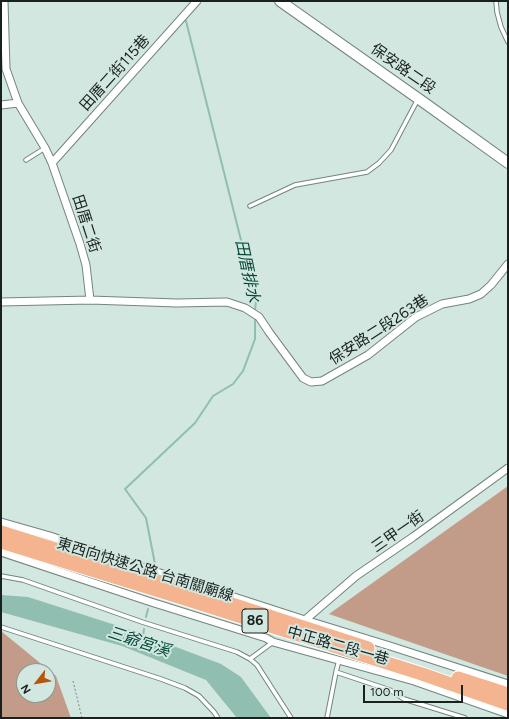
<!DOCTYPE html>
<html>
<head>
<meta charset="utf-8">
<style>
	body { margin:0 }
	#map { position:relative; width:509px; height:719px; overflow:hidden; background:#d2e7e0; font-family:Figtree,sans-serif }
	canvas { display:block }
	.frame { position:absolute; inset:0; border:2px solid #19211f; pointer-events:none }
	.north { position:absolute; left:16px; top:663px; width:40px; height:40px; box-sizing:border-box; background:#d2e7e0; border:1px solid #889893; border-radius:50%; rotate:239deg; font-size:11px; font-weight:700; line-height:16px; text-align:center; color:#19211f }
	.north::after { content:''; display:block; margin:auto; width:14px; height:18px; background:#b55609; clip-path:polygon(50% 0,100% 100%,50% 72%,0 100%) }
	.scale { position:absolute; left:363px; top:685px; width:100px; height:18px; box-sizing:border-box; border:2px solid #19211f; border-top:0; padding-left:5px; font-size:12px; line-height:14px; white-space:nowrap; color:#19211f; -webkit-text-stroke:3px #d2e7e0; paint-order:stroke }
</style>
</head>
<body>
<div id="map">
<canvas width="509" height="719"></canvas>
<div class="frame"></div>
<div class="north">N</div>
<div class="scale">100 m</div>
</div>
<script>
const g = document.querySelector('canvas').getContext('2d');
g.lineJoin = 'round';
function fillPath(path, color) { g.fillStyle = color; g.fill(path, 'evenodd'); }
const poly = rows => new Path2D(rows.map(r => 'M' + r).join(''));
function trace(path, color, width, dash) { g.strokeStyle = color; g.lineWidth = width; g.lineCap = dash ? 'butt' : 'round'; g.setLineDash(dash || []); g.stroke(path); }
function drawText(font, color, halo, rows, align = 'center') {
  g.font = font + ' Figtree,"Noto Sans TC",sans-serif'; g.lineWidth = 4; g.setLineDash([]); g.textBaseline = 'middle'; g.strokeStyle = halo; g.fillStyle = color; for (const [text, x, y, turn = 0] of rows) {
    g.save(); g.translate(x, y); g.rotate((+turn || 0) * Math.PI / 180); g.textAlign = isNaN(turn) ? turn : align; if (halo) g.strokeText(text, 0, 0); g.fillText(text, 0, 0); g.restore();
  }
}
const forest = poly([
	[508,486,508,676,329,614],
	[1,631,56,676,71,718,1,718],
	[24,671,48,671,48,695,24,695]
]);
const water = poly([
	[1,595,28,597,131,630,221,664,241,677,271,718,237,718,206,680,122,646,1,612]
]);
const stream = poly([
	[186,21,256,300,255,311],
	[155,564,146,518,125,489,195,423,213,396,233,384,243,371,255,339,255,318],
	[146,617,148,609],
	[143,636,144,629]
]);
const path = poly([
	[73,681,82,718]
]);
const lane = poly([
	[496,1,497,12,501,27,508,42],
	[26,160,45,148],
	[250,206,295,185,367,172,379,163,391,150,418,99],
	[1,576,23,580,142,622,237,652,250,659,257,665,291,718],
	[1,627,161,679,185,688,199,696,214,712,218,718],
	[250,659,273,642],
	[336,672,390,690,404,699,465,718],
	[327,718,336,672,339,660]
]);
const street = poly([
	[4,1,6,69,18,103,45,148,52,163,80,244,86,265,90,300],
	[1,105,18,103],
	[52,163,197,1],
	[1,302,90,300,177,303,227,302,245,308,259,317,269,332,303,378,311,382,322,381,368,355,416,317,442,304,469,299,481,294,491,285,508,264],
	[1,522,50,536,123,561,305,620,390,646,508,684],
	[1,552,151,602,266,638,273,642,414,681,508,714],
	[305,620,356,576,413,537,508,468]
]);
const secondary = poly([
	[280,1,426,104,508,163]
]);
const highway = poly([
	[1,532,238,606,368,648],
	[1,542,169,594,422,674,508,704],
	[458,678,508,694]
]);
const shields = [
	[255,621,26]
];
const shieldNames = [
	["86",255,621]
];
const streetNames = [
	["保安路二段",403,69,35],
	["田厝二街115巷",115,73,-48],
	["田厝二街",86,224,72],
	["保安路二段263巷",379,330,-33],
	["三甲一街",398,532,-35],
	["東西向快速公路 台南關廟線",145,570,17],
	["中正路二段一巷",338,646,16]
];
const waterNames = [
	["田厝排水",247,271,78],
	["三爺宮溪",139,642,18]
];
fillPath(forest, '#c29c88');
fillPath(water, '#90beb0');
trace(stream, '#90beb0', 2);
trace(lane, '#72857f', 5.5);
trace(street, '#72857f', 9);
trace(secondary, '#72857f', 12);
trace(highway, '#fff', 15);
trace(path, '#788782', 1, [2, 2]);
trace(lane, '#fff', 3.5);
trace(street, '#fff', 7);
trace(secondary, '#fff', 10);
trace(highway, '#f5b490', 13);
for (const [x, y, w] of shields) { const box = new Path2D(); box.roundRect(x - w / 2, y - 12, w, 24, 3); g.fillStyle = '#d2e7e0'; g.fill(box); trace(box, '#19211f', 1); }
drawText('bold 14px', '#19211f', null, shieldNames);
drawText('15px', '#19211f', '#d2e7e0', streetNames);
drawText('italic 16px', '#06493b', '#d2e7e0', waterNames);
</script>
</body>
</html>
